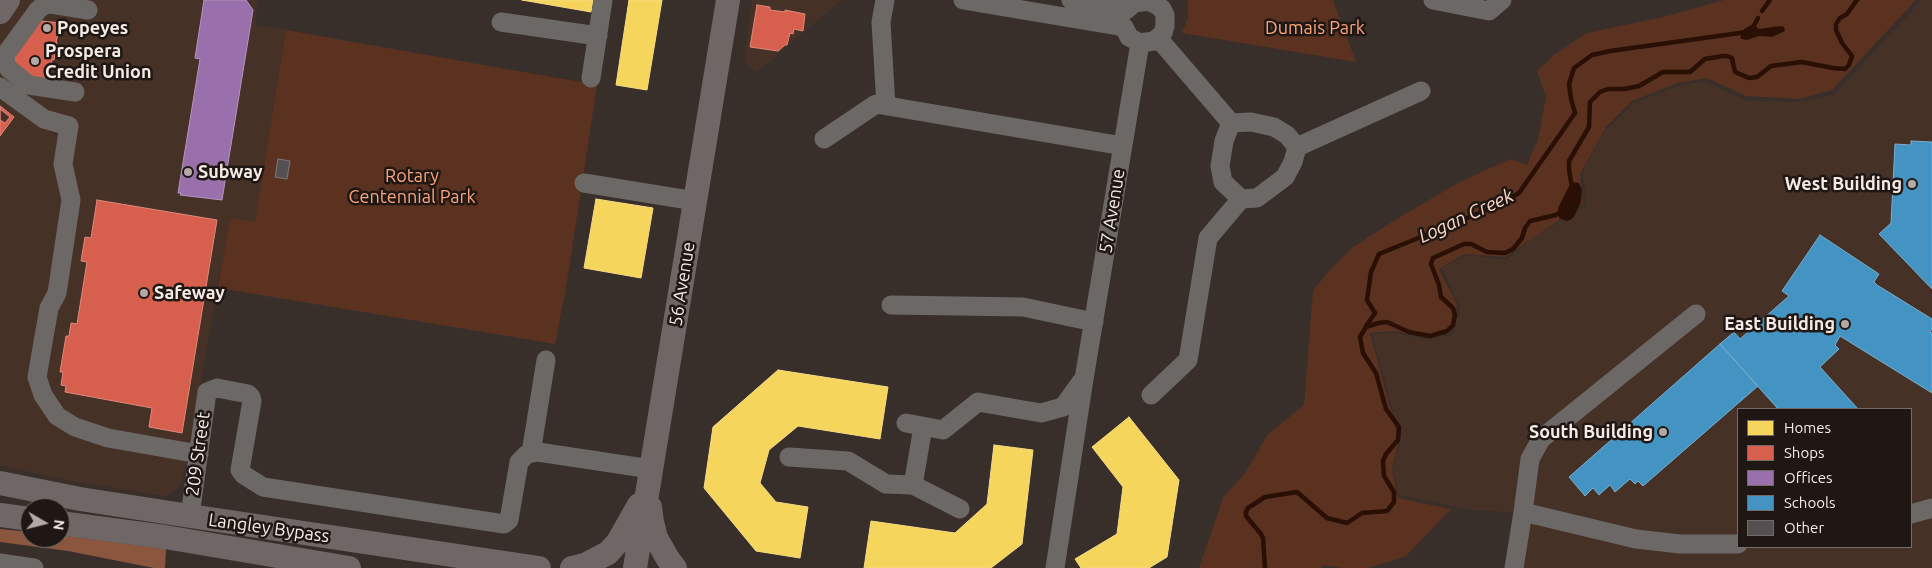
<!DOCTYPE html>
<html>
<head>
<meta charset="utf-8">
<style>
	body { margin:0 }
	#map { position:relative; width:1932px; height:568px; overflow:hidden; background:#382f2b; font-family:Ubuntu,sans-serif }
	canvas { display:block }
	.legend { position:absolute; left:1737px; top:408px; width:175px; height:140px; box-sizing:border-box; background:#1f1714; border:1px solid #756b68; margin:0; padding:6px 9px; list-style:none; font-size:15px; color:#f6eae5 }
	.legend li { display:flex; align-items:center; gap:10px; height:25px }
	.legend b { width:25px; border:1px solid #756b68 }
	.north { position:absolute; left:20px; top:498px; width:50px; height:50px; box-sizing:border-box; background:#1f1714; border:1px solid #756b68; border-radius:50%; rotate:98deg; font-size:14px; font-weight:700; line-height:20px; text-align:center; color:#f6eae5 }
	.north::after { content:''; display:block; margin:auto; width:18px; height:22px; background:#b4a9a4; clip-path:polygon(50% 0,100% 100%,50% 72%,0 100%) }
</style>
</head>
<body>
<div id="map">
<canvas width="1932" height="568"></canvas>
<ul class="legend">
<li><b style="height:14px;background:#f6d55c"></b>Homes</li>
<li><b style="height:14px;background:#d6604d"></b>Shops</li>
<li><b style="height:14px;background:#9970ab"></b>Offices</li>
<li><b style="height:14px;background:#4393c3"></b>Schools</li>
<li><b style="height:14px;background:#545052"></b>Other</li>
</ul>
<div class="north">N</div>
</div>
<script>
const g = document.querySelector('canvas').getContext('2d');
g.lineJoin = 'round';
function fillPath(path, color) { g.fillStyle = color; g.fill(path, 'evenodd'); }
const poly = rows => new Path2D(rows.map(r => 'M' + r).join(''));
function trace(path, color, width, dash) { g.strokeStyle = color; g.lineWidth = width; g.lineCap = dash ? 'butt' : 'round'; g.setLineDash(dash || []); g.stroke(path); }
function drawText(font, color, halo, rows, align = 'center') {
  g.font = font + ' Ubuntu,sans-serif'; g.lineWidth = 5; g.setLineDash([]); g.textBaseline = 'middle'; g.strokeStyle = halo; g.fillStyle = color; for (const [text, x, y, turn = 0] of rows) {
    g.save(); g.translate(x, y); g.rotate((+turn || 0) * Math.PI / 180); g.textAlign = isNaN(turn) ? turn : align; if (halo) g.strokeText(text, 0, 0); g.fillText(text, 0, 0); g.restore();
  }
}
const built = poly([
	[19,0,257,0,256,25,286,30,255,222,230,218,194,419,194,435,181,484,175,491,169,495,163,496,63,480,0,465,0,27],
	[752,0,841,0,757,72,744,61],
	[1922,0,1932,0,1932,568,1514,568,1522,512,1478,511,1399,495,1393,468,1401,440,1372,334,1397,333,1423,339,1452,335,1460,307,1442,268,1467,255,1506,260,1532,239,1585,206,1584,169,1605,131,1634,103,1678,86,1704,81,1747,101,1802,102,1835,94],
	[1738,409,1911,409,1911,547,1738,547]
]);
const green = poly([
	[1188,0,1333,0,1356,62,1182,33,1188,18],
	[1724,0,1916,0,1832,90,1799,99,1746,96,1707,78,1678,83,1632,101,1606,127,1580,174,1583,204,1505,257,1464,254,1439,269,1457,305,1450,333,1424,337,1396,331,1370,333,1396,430,1398,444,1392,469,1398,498,1451,509,1406,556,1369,568,1342,568,1323,565,1322,568,1199,568,1223,498,1245,473,1268,434,1304,405,1313,291,1327,273,1352,248,1395,220,1458,183,1510,159,1527,165,1538,139,1546,97,1537,71,1555,54,1587,33,1667,16],
	[286,30,597,85,567,282,555,344,218,288,230,218,255,222]
]);
const forest = poly([
	[0,529,30,532,30,538,60,538,60,535,166,549,165,568,154,568,68,551,0,542]
]);
const water = poly([
	[1753,24,1759,29,1781,26,1784,27,1785,31,1772,37,1759,36,1747,40,1742,39,1740,38,1744,29],
	[1571,182,1579,183,1582,190,1581,202,1574,217,1570,220,1566,221,1559,218,1558,208]
]);
const homes = poly([
	[522,0,593,0,591,12,522,0],
	[629,0,662,0,647,90,616,85,629,0],
	[596,199,653,208,641,278,584,268,596,199],
	[778,370,888,387,880,439,798,426,769,450,760,483,776,502,808,507,800,558,756,551,704,488,713,427,778,370],
	[1129,417,1179,480,1167,557,1149,568,1081,568,1075,559,1117,534,1123,487,1092,447,1129,417],
	[994,445,1033,450,1022,544,991,568,864,568,871,521,955,533,987,504,994,445]
]);
const shops = poly([
	[757,5,770,7,770,10,785,12,785,10,805,14,803,31,794,29,793,34,790,33,787,45,785,45,778,51,750,47,757,5],
	[41,21,61,23,56,42,57,42,54,60,52,59,50,76,52,77,51,82,27,79,13,68,17,46,41,21],
	[0,106,14,117,0,136,0,106],
	[0,109,10,117,5,123,0,120,0,109],
	[97,200,217,220,182,433,149,427,152,408,65,392,66,386,61,385,63,372,60,372,66,336,69,336,71,323,77,324,87,262,81,261,85,237,91,238,97,200]
]);
const offices = poly([
	[204,0,246,0,253,10,222,200,180,195,181,193,178,193,200,59,195,58,204,0]
]);
const schools = poly([
	[1911,141,1932,142,1932,289,1879,234,1891,223,1895,144,1911,145,1911,141],
	[1820,235,1879,274,1874,282,1877,285,1932,319,1932,329,1930,332,1932,333,1932,393,1840,336,1835,345,1839,349,1820,367,1858,409,1778,409,1720,344,1734,332,1740,339,1789,296,1782,291,1820,235],
	[1720,344,1758,386,1643,486,1638,481,1635,484,1630,479,1615,492,1610,485,1599,495,1593,488,1585,496,1569,477,1720,344]
]);
const stream = poly([
	[1762,11,1770,0],
	[1752,29,1758,18],
	[1572,187,1569,170,1569,161,1589,127,1590,102,1600,92,1608,89,1625,89,1639,86,1663,72,1690,72,1705,59,1723,56,1727,56,1732,58,1735,72,1749,78,1757,77,1771,66,1802,62,1833,68,1845,69,1849,65,1852,56,1842,43,1836,30,1836,24,1840,18,1847,14,1857,0],
	[1366,326,1375,313,1367,300,1371,272,1379,254,1499,205,1519,193,1575,113,1571,99,1569,84,1574,68,1592,55,1610,51,1747,32],
	[1265,568,1263,538,1261,534,1246,516,1246,512,1248,508,1265,497,1297,492,1327,518,1347,523,1362,513,1387,511,1394,502,1394,492,1384,476,1383,461,1386,454,1398,440,1399,427,1386,409,1376,373,1363,353,1360,337,1366,327,1378,323,1387,322,1409,332,1430,336,1447,331,1453,325,1455,315,1453,308,1441,297,1439,285,1431,264,1433,258,1464,244,1471,244,1487,252,1505,253,1513,249,1522,238,1525,228,1530,221,1556,215,1562,211]
]);
const building = poly([
	[278,159,290,161,287,179,275,177,278,159]
]);
const minor = poly([
	[885,0,881,22,886,106],
	[963,0,1124,27,1129,37,1140,43,1154,41,1163,33,1165,26,1165,15,1162,9,1157,5,1148,1,1134,3,1126,10,1071,0],
	[1433,0,1489,11,1502,0],
	[501,22,598,36],
	[1158,38,1231,123],
	[591,78,603,0],
	[0,87,44,119,69,126,63,164,71,200,57,293,49,308,37,377,43,395,57,416,75,427,108,438,199,454],
	[75,92,29,85,9,69,5,63,6,54,38,10,44,5,51,4,88,10],
	[1231,123,1251,122,1274,127,1287,135,1297,147,1293,162,1285,177,1257,198,1241,199],
	[824,139,876,104,1123,146],
	[1297,147,1421,91],
	[584,183,695,201],
	[891,305,1023,307,1094,322],
	[1151,395,1188,360,1208,238,1241,199,1223,182,1220,166,1224,141,1231,123],
	[906,423,943,430,978,402,1041,413,1063,407,1081,382],
	[923,427,913,485,960,509],
	[531,453,546,360],
	[789,457,848,461,886,484,913,485],
	[1523,512,1530,459,1541,439,1696,314],
	[1911,514,1932,508],
	[190,516,207,392,217,388,248,394,251,397,252,401,240,470,244,475,263,487,504,524,509,520,519,462,527,454,538,452,651,469],
	[0,563,34,568],
	[1055,568,1084,379,1140,43],
	[1514,568,1523,512,1636,539,1680,544,1738,544]
]);
const major = poly([
	[0,12,8,0],
	[0,483,80,499,190,516,539,568],
	[650,507,652,522,656,538,668,559,675,568],
	[0,515,30,519],
	[60,523,165,537,349,568],
	[572,568,585,565,608,553,618,542,639,505],
	[635,568,728,0]
]);
const markers = [
	[47,28,5,"#b4a9a4"],
	[35,61,5,"#b4a9a4"],
	[188,172,5,"#b4a9a4"],
	[1912,184,5,"#b4a9a4"],
	[144,293,5,"#b4a9a4"],
	[1845,324,5,"#b4a9a4"],
	[1663,432,5,"#b4a9a4"]
];
const poiNames = [
	["Popeyes",57,28],
	["Prospera",45,51],
	["Credit Union",45,72],
	["Subway",198,172],
	["West Building",1902,184,"right"],
	["Safeway",154,293],
	["East Building",1835,324,"right"],
	["South Building",1653,432,"right"]
];
const parkNames = [
	["Dumais Park",1315,28],
	["Rotary",412,176],
	["Centennial Park",412,197]
];
const streetNames = [
	["57 Avenue",1112,211,-81],
	["56 Avenue",682,284,-81],
	["209 Street",198,454,-82],
	["Langley Bypass",269,528,8]
];
const waterNames = [
	["Logan Creek",1466,216,-25]
];
fillPath(built, '#463127');
fillPath(green, '#5a321f');
fillPath(forest, '#8a563d');
fillPath(water, '#2a0f05');
fillPath(homes, '#f6d55c');
trace(homes, '#f6db85', 1);
fillPath(shops, '#d6604d');
trace(shops, '#e0897b', 1);
fillPath(offices, '#9970ab');
trace(offices, '#b595bc', 1);
fillPath(schools, '#4393c3');
trace(schools, '#79adcd', 1);
trace(stream, '#2a0f05', 4.5);
fillPath(building, '#545052');
trace(building, '#7c787a', 1);
trace(minor, '#6c6866', 19);
trace(major, '#6e6765', 24);
for (const [x, y, r, color] of markers) { const dot = new Path2D(); dot.arc(x, y, r, 0, 2 * Math.PI); g.fillStyle = color; g.fill(dot); trace(dot, '#1f1714', 2); }
drawText('bold 18px', '#f6eae5', '#1f1714', poiNames, 'left');
drawText('18px', '#fda57c', '#1f1714', parkNames);
drawText('18px', '#f6eae5', '#1f1714', streetNames);
drawText('italic 19px', '#fed9c8', '#1f1714', waterNames);
</script>
</body>
</html>
